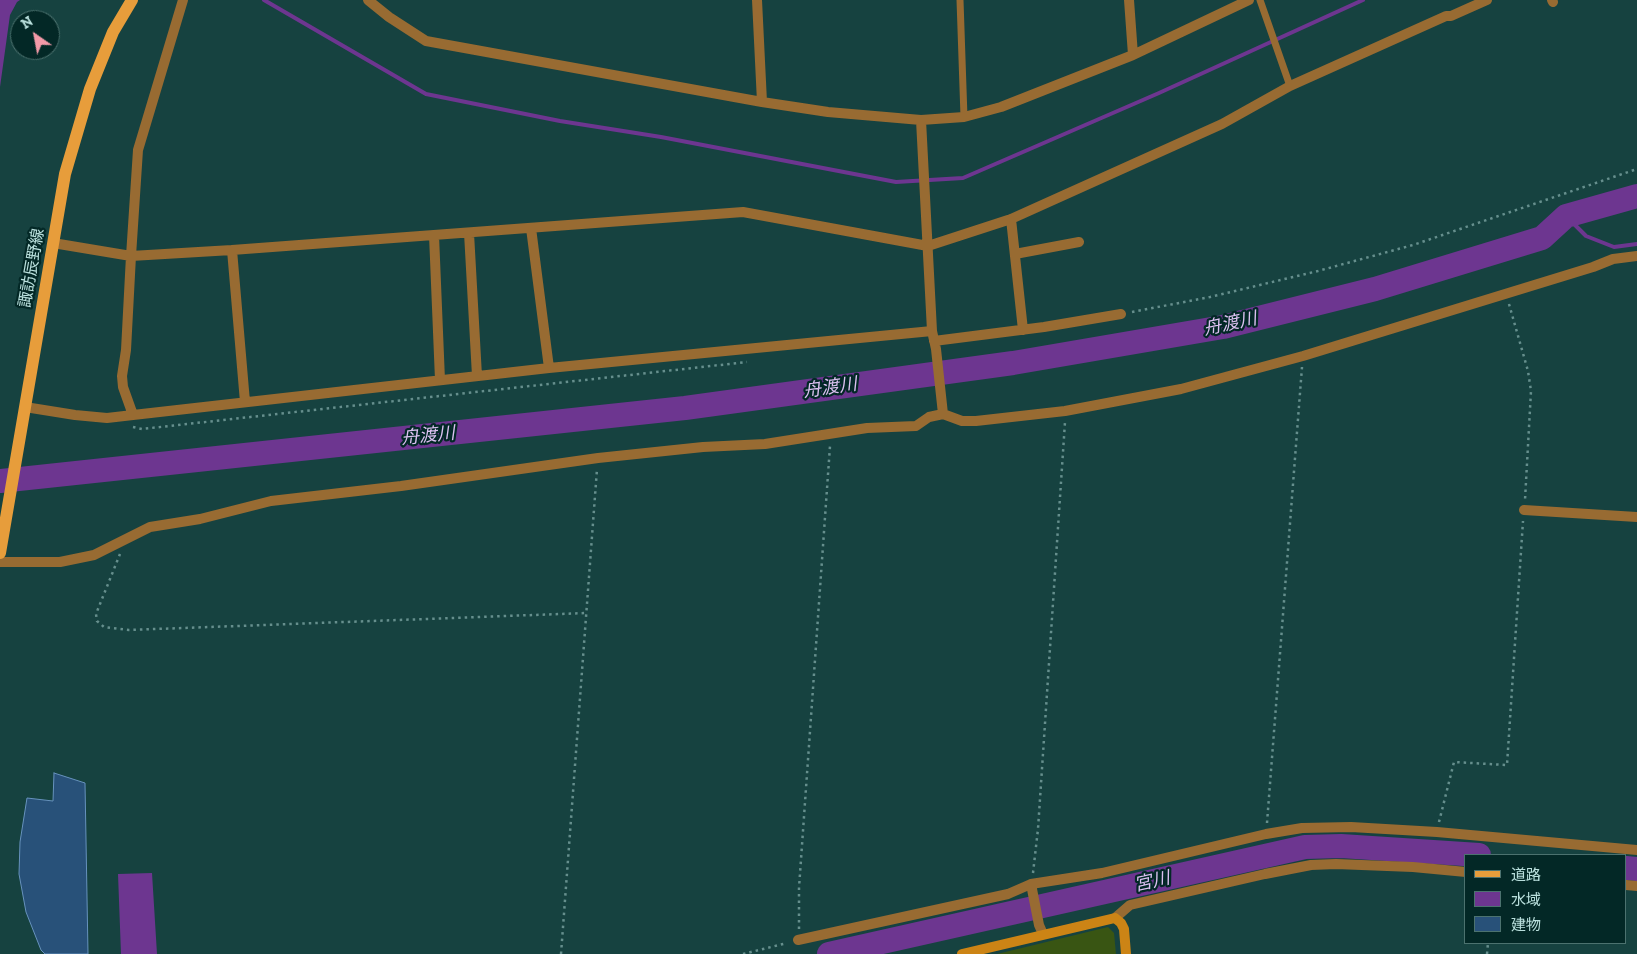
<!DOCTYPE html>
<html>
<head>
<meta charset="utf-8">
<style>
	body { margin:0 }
	#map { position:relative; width:1637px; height:954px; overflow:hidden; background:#164240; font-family:"Zilla Slab","Noto Sans JP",serif }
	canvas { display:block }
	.legend { position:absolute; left:1464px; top:854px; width:162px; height:90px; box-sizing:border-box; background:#032826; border:1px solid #4c726f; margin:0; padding:6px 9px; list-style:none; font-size:15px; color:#bae0dd }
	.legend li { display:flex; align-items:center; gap:10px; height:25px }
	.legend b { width:25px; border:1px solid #4c726f }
	.north { position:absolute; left:10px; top:10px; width:50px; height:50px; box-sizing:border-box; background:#032826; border:1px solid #4c726f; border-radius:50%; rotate:327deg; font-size:14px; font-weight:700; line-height:20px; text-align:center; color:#bae0dd }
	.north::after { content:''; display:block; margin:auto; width:18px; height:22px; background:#f39aa8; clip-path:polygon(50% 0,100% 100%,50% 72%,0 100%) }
</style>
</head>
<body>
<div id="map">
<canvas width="1637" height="954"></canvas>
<ul class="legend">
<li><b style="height:6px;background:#e79d3b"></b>道路</li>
<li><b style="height:14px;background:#6d3690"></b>水域</li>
<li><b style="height:14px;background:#285179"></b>建物</li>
</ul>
<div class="north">N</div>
</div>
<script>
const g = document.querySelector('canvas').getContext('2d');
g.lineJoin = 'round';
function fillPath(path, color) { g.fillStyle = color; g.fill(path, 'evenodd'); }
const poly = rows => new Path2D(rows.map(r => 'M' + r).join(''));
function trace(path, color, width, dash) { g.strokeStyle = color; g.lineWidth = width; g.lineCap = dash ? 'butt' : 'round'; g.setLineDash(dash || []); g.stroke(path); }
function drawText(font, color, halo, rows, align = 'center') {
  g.font = font + ' "Zilla Slab","Noto Sans JP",serif'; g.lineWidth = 4.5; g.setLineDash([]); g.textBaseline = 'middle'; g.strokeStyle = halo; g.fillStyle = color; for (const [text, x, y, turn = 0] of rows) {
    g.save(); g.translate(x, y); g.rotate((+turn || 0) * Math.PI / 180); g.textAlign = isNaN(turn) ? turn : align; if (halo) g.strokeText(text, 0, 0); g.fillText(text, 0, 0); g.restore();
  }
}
const green = poly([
	[1108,927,1114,933,1116,954,997,954]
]);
const water = poly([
	[0,0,20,0,17,2,10,15,0,87],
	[152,873,157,954,121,954,118,874]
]);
const stream = poly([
	[264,0,426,94,560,121,661,137,896,182,963,178,1159,93,1363,0],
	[1566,216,1586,236,1614,247,1637,244]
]);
const river = poly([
	[0,481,685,408,1013,363,1223,327,1375,289,1542,238,1566,216,1637,196],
	[1626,868,1637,869],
	[829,954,1305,847,1341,846,1479,855]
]);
const building = poly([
	[54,773,85,783,88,954,45,954,41,950,26,912,19,874,20,842,27,798,53,801,54,773]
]);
const path = poly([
	[1509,304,1528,371,1531,391,1525,500],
	[1132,312,1210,297,1318,271,1413,245,1637,169],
	[133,427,142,429,747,362],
	[120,554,96,614,97,621,104,627,111,628,129,630,587,613],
	[1439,822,1454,762,1507,765,1523,521],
	[1267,823,1302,367],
	[1033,873,1038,829,1065,422],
	[799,929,799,888,830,446],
	[561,954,597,469],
	[743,954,787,943],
	[1487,954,1488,943]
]);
const lane = poly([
	[960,0,964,117],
	[1260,0,1290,86]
]);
const street = poly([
	[183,0,138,150,131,256,232,250,743,212,928,246,1011,219,1222,124,1290,86,1446,16,1451,16,1487,0],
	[368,0,389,17,426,41,762,102,828,112,921,120,964,117,1001,107,1133,55,1249,0],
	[757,0,762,102],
	[1129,0,1133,55],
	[1552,0,1553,2],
	[921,120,932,331,936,349,943,414],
	[1011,219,1023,330],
	[531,228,549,368],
	[469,233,477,376],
	[434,235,440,380],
	[232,250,245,402],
	[1015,254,1079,242],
	[934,341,1044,327,1121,314],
	[25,407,75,415,107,418,133,415,123,387,122,376,126,350,131,256,53,243],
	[133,415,549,368,932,331],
	[1524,510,1637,517],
	[0,562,60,562,94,555,150,527,200,519,271,501,401,486,598,458,703,447,765,444,867,428,916,426,929,417,943,414,962,421,976,421,1065,411,1181,389,1303,356,1593,267,1613,259,1637,256],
	[1031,884,1039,925,1043,934],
	[1626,885,1637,886],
	[1115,918,1130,905,1265,874,1311,865,1336,864,1413,867,1466,872],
	[798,940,1008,894,1031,884,1102,873,1266,834,1302,828,1351,827,1437,832,1637,850]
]);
const secondary = poly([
	[962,954,1115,918,1121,923,1124,929,1126,954]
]);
const primary = poly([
	[0,553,65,174,90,89,113,32,132,0]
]);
const streetNames = [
	["諏訪辰野線",32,268,-80]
];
const waterNames = [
	["舟渡川",1230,324,-12],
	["舟渡川",830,388,-8],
	["舟渡川",428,436,-6],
	["宮川",1152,882,-13]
];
fillPath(green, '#395513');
fillPath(water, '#6d3690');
trace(stream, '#6d3690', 4);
trace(river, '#6d3690', 24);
fillPath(building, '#285179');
trace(building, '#6792bd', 1);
trace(path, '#668f8d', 2.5, [2.5, 4]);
trace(lane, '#986b32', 7);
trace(street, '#986b32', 10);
trace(secondary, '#cc8415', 10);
trace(primary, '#e79d3b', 12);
drawText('16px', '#bae0dd', '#032826', streetNames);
drawText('italic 18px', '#dcc1f1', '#032826', waterNames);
</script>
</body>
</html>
